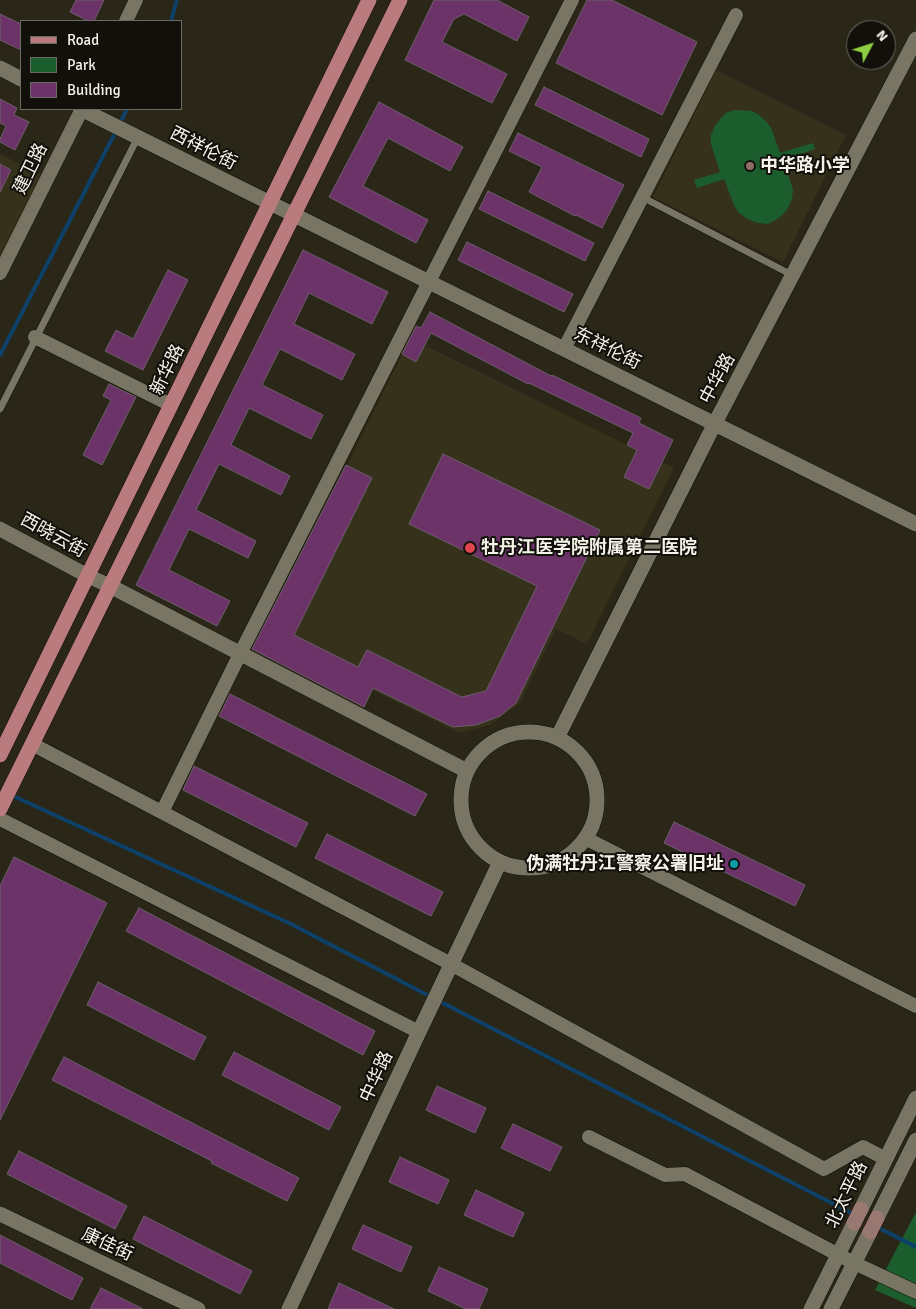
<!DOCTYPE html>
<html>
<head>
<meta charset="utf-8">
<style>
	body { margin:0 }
	#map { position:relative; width:916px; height:1309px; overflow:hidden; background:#2a2718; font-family:Signika,sans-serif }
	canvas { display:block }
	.legend { position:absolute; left:20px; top:20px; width:162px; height:90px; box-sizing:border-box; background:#11100a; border:1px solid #6c6b63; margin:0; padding:6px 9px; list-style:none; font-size:15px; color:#f5f3e9 }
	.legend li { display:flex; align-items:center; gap:10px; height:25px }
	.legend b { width:25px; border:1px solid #6c6b63 }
	.north { position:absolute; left:846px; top:20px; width:50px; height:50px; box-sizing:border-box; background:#11100a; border:1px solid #6c6b63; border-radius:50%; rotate:50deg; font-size:14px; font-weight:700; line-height:20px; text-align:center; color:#f5f3e9 }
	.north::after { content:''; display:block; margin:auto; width:18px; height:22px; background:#8fcd42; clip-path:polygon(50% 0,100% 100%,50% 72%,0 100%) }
</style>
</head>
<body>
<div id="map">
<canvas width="916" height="1309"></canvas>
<ul class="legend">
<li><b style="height:6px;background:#ba7b7e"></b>Road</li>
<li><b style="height:14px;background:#1c5d2d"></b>Park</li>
<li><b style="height:14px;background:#6c3369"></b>Building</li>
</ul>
<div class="north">N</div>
</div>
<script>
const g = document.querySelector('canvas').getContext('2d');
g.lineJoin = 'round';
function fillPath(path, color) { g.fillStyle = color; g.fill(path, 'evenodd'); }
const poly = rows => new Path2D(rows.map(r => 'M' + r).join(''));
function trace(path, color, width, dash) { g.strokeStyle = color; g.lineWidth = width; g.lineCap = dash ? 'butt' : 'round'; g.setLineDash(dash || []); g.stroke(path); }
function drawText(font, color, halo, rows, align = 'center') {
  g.font = font + ' Signika,"Noto Sans SC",sans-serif'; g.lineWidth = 4; g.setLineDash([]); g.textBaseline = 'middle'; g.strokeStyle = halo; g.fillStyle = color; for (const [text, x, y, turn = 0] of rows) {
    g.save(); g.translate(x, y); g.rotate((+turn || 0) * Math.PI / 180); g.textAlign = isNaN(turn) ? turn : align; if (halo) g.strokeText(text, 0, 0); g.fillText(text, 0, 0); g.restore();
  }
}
const built = poly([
	[716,70,846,135,783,262,653,197],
	[0,154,46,177,0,270],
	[410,338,674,468,587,644,556,629,520,703,490,725,459,733,263,636]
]);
const green = poly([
	[734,110,752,111,759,115,767,122,772,130,780,153,813,143,815,149,783,160,793,189,792,199,787,210,779,218,768,224,758,223,747,219,738,212,734,205,724,179,697,188,694,180,720,172,711,144,711,135,715,126,721,118,726,113],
	[916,1212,916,1308,875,1290]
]);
const stream = poly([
	[171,21,177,0],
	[119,125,127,109],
	[0,355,116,131],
	[11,795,289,923,433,998],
	[439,1001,855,1215],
	[877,1227,916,1247]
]);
const building = poly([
	[76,0,104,0,94,21,88,21,70,12,76,0],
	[434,0,497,0,529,17,517,41,464,14,454,19,442,42,507,74,492,103,405,60,434,0],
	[587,0,612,0,697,42,662,115,556,63,587,0],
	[0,14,21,24,21,50,0,40,0,14],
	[544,87,649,139,641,157,535,105,544,87],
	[0,99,17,108,14,115,29,122,15,150,0,142,0,139,6,126,0,123,0,99],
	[379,102,463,147,450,171,388,138,363,186,428,220,416,243,329,197,379,102],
	[518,133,624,185,602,228,576,215,575,216,529,192,542,167,509,151,518,133],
	[0,164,11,170,0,192,0,164],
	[488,191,594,243,585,261,479,209,488,191],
	[467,242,573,294,564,312,458,260,467,242],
	[303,250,388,292,372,324,309,293,294,324,355,354,342,380,280,349,262,385,323,415,311,439,249,408,231,445,290,476,281,495,219,464,196,510,256,541,248,558,189,529,169,570,230,601,217,626,136,585,303,250],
	[168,270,188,280,143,370,105,351,116,330,133,339,168,270],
	[430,312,551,376,552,375,641,418,639,423,673,440,649,489,624,477,637,450,627,445,633,433,529,383,528,384,431,333,416,362,402,354,416,326,421,328,430,312],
	[109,384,136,397,102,465,83,455,111,400,103,396,109,384],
	[443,454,600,530,516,703,500,716,476,725,453,727,373,688,364,707,252,649,346,465,372,478,294,635,358,667,367,650,462,697,486,691,537,586,409,524,443,454],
	[230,694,427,794,415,816,219,716,230,694],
	[194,766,308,823,296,847,183,790,194,766],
	[674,822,805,885,795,906,664,843,674,822],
	[327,834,443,892,431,916,315,858,327,834],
	[14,857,107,903,0,1120,0,886,14,857],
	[139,908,375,1031,363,1055,126,931,139,908],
	[98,982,206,1037,194,1060,87,1005,98,982],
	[234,1052,341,1107,329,1130,222,1075,234,1052],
	[64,1057,299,1178,287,1201,211,1163,212,1161,52,1080,64,1057],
	[437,1086,486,1108,475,1133,426,1110,437,1086],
	[513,1124,562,1147,550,1171,501,1148,513,1124],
	[19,1151,127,1206,115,1229,7,1174,19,1151],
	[400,1157,449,1180,438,1204,389,1182,400,1157],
	[476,1190,524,1213,513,1237,464,1215,476,1190],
	[144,1216,252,1271,240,1294,133,1239,144,1216],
	[363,1225,412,1247,401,1272,352,1249,363,1225],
	[0,1235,83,1278,72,1300,0,1263,0,1235],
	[439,1267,488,1289,479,1309,466,1309,428,1291,439,1267],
	[339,1283,394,1309,328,1309,339,1283],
	[101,1288,143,1309,90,1309,101,1288]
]);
const service = poly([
	[642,197,792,275],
	[0,409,138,137]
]);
const minor = poly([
	[126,21,136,0],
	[0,273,82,109],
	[35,337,171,405],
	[564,349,736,15],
	[32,744,451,964,824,1169,863,1147,886,1159],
	[162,812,240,654,572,0],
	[0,819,419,1032],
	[585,838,916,1006],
	[589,1137,665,1175,685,1174,854,1263,916,1292]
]);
const tertiary = poly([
	[0,68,21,79],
	[81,109,916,524],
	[0,529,88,576,110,586,467,771],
	'461 800a68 68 0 1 1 136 0a68 68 0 1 1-136 0Z',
	[557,738,715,423,916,39],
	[861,1209,916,1098],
	[0,1214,198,1309],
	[877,1218,916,1140],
	[289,1309,419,1032,500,862],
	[811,1309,854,1223],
	[831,1309,870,1232]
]);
const secondary = poly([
	[854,1223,861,1209],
	[870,1232,877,1218]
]);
const primary = poly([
	[0,755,369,0],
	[0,809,400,0]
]);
const markers = [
	[750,166,5,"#8d6e63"],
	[470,548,6,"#e0444e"],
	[734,864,5,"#0f9aa8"]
];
const streetNames = [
	["西祥伦街",203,149,27],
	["建卫路",31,169,-64],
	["东祥伦街",607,349,26],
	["新华路",168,370,-64],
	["中华路",718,379,-62],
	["西晓云街",53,536,29],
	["中华路",377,1077,-65],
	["北太平路",847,1195,-64],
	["康佳街",107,1245,25]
];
const poiNames = [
	["中华路小学",760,166],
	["牡丹江医学院附属第二医院",481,548],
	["伪满牡丹江警察公署旧址",724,864,"right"]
];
fillPath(built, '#35311b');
fillPath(green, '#1c5d2d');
trace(stream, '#0d416a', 4);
fillPath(building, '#6c3369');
trace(building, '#6c5e6a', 1);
trace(service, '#131004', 8);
trace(minor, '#131004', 15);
trace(tertiary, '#131004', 16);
trace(secondary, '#131004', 16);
trace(primary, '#131004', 16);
trace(service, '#787564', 7);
trace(minor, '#787564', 14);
trace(tertiary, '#787564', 15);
trace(secondary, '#997871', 15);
trace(primary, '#ba7b7e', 15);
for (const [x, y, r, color] of markers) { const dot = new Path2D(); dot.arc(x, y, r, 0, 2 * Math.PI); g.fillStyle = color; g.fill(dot); trace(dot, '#11100a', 2); }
drawText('18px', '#f5f3e9', '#11100a', streetNames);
drawText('bold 18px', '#f5f3e9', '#11100a', poiNames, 'left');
</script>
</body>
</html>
